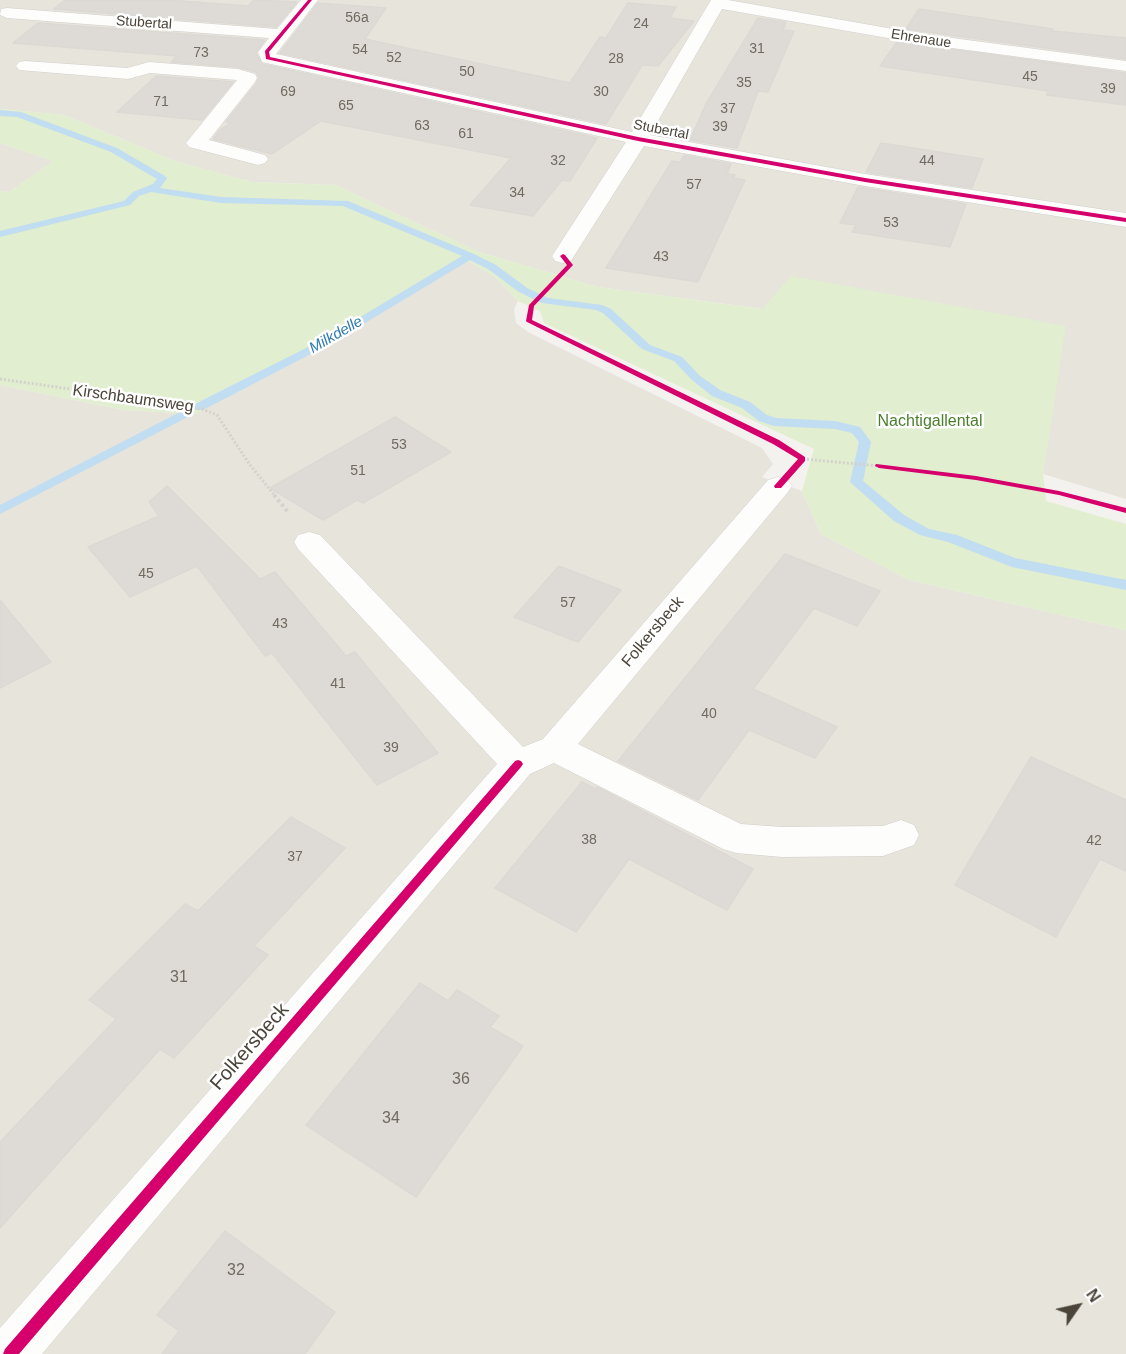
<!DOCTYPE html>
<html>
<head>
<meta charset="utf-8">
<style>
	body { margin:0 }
	#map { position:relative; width:1126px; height:1354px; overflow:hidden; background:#f4f2ee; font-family:Arial,sans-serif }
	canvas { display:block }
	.north { position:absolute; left:1048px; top:1276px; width:60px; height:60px; -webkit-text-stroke:4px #fff; paint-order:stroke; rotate:56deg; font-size:16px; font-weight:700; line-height:24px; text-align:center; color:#4b4439 }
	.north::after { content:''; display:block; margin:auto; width:21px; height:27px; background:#4b4439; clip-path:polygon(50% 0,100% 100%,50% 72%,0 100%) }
</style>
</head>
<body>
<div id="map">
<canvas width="1126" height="1354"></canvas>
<div class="north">N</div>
</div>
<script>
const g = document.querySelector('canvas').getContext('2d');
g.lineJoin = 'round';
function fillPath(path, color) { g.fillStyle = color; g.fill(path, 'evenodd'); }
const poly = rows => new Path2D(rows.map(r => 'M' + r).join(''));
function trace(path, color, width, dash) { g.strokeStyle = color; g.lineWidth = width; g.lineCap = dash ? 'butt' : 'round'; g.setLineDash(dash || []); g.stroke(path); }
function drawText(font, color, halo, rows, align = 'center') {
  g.font = font + ' Arial,sans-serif'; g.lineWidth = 5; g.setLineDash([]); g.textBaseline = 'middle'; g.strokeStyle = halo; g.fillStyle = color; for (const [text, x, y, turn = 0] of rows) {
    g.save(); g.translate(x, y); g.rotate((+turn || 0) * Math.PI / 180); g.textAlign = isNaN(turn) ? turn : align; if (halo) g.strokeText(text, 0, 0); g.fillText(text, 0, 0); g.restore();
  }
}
const residential = poly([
	[0,0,1126,0,1126,499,1043,474,1065,326,763,309,598,287,479,252,335,185,252,182,177,162,64,115,0,109],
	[0,143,54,161,9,192,0,191],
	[466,260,495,277,518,301,514,309,516,323,528,332,762,448,773,464,762,477,802,491,821,534,909,580,1126,630,1126,1354,0,1354,0,385,124,410,196,414]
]);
const green = poly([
	[0,109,64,115,177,162,252,182,335,185,479,252,598,287,762,309,791,276,1066,326,1043,474,1046,501,1126,524,1126,630,909,580,821,534,802,491,814,449,544,323,540,311,518,301,495,277,466,260,196,414,124,410,0,385,0,191,9,192,53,161,0,143]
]);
const stream = poly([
	[0,110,21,112,117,148,165,176,167,178,160,188,221,197,348,201,474,254,496,265,527,288,548,298,602,305,611,309,650,345,682,357,700,376,720,390,750,402,767,415,776,418,835,421,860,427,871,442,863,481,904,515,929,529,957,535,1015,558,1126,580,1126,590,1012,567,948,542,920,535,894,521,850,482,859,442,852,433,835,429,774,426,759,421,742,408,712,396,692,380,674,361,642,349,603,313,596,310,542,303,519,292,488,269,470,260,330,344,203,410,195,410,195,404,322,340,462,256,343,206,221,203,151,192,139,196,130,205,0,237,0,231,124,201,133,192,153,184,157,179,111,152,17,117,0,116,0,110],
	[182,411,188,415,186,418,0,514,0,505,182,411]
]);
const building = poly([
	[65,0,168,0,248,6,254,0,297,2,276,27,54,9,65,0],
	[318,3,386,8,365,39,570,83,600,37,606,38,628,3,676,7,670,18,694,21,658,66,642,65,606,124,280,53,318,3],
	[919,9,1053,29,1052,31,1126,38,1126,59,906,29,919,9],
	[758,18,786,22,783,30,794,31,768,92,758,91,737,148,690,140,706,104,758,18],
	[38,23,265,40,256,53,262,64,597,138,570,181,562,180,533,216,470,205,511,158,321,121,272,154,213,139,220,130,231,123,226,122,257,83,259,77,256,72,238,67,171,62,177,56,13,43,38,23],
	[897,42,1126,73,1126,105,1047,95,1048,91,880,66,897,42],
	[156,76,233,82,202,120,117,112,156,76],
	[881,143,983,159,972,188,866,172,881,143],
	[684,155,731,164,727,174,735,175,733,178,745,180,698,282,606,268,672,161,680,162,684,155],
	[858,187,966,204,950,247,852,232,856,225,840,223,858,187],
	[395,417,451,452,363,503,357,500,323,520,270,488,395,417],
	[167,486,260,579,275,572,346,656,355,652,438,753,377,785,272,653,265,656,197,566,130,597,88,547,159,516,149,502,167,486],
	[785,554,880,591,857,626,814,608,753,689,837,727,815,758,749,730,698,800,618,761,785,554],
	[559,566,621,590,578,642,514,617,559,566],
	[0,600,51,662,0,688,0,600],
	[1031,757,1126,800,1126,871,1100,859,1056,937,955,885,1031,757],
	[582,782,595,789,597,787,753,869,727,910,629,859,576,932,495,888,582,782],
	[291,817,345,848,254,946,268,955,174,1058,160,1049,0,1228,0,1142,116,1019,89,1000,185,904,198,911,291,817],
	[420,983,448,1001,457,990,499,1016,490,1027,523,1046,416,1197,306,1125,420,983],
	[225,1231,335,1312,305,1354,162,1354,179,1331,157,1315,225,1231]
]);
const pathFar1 = poly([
	[0,379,170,403,202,409,217,415,250,465,276,497],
	[803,459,879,466]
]);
const path = poly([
	[274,495,288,512]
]);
const minor = poly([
	[301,0,318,0,276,54,632,132,711,0,728,0,922,34,1126,61,1126,71,922,44,722,9,650,135,865,174,1126,213,1126,227,865,186,644,146,574,256,571,261,563,263,555,261,552,256,626,142,262,62,258,52,269,38,7,18,0,15,1,9,7,8,277,29,301,0],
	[25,61,127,68,149,62,238,69,255,74,257,78,255,82,209,140,265,155,268,159,265,163,258,165,189,147,186,143,237,80,150,73,128,79,19,70,16,66,19,62,25,61],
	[778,477,788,480,792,486,788,492,578,744,741,824,782,827,883,826,901,820,914,825,919,835,914,845,883,856,782,857,736,853,723,849,554,763,530,774,42,1354,0,1354,0,1328,497,764,298,549,294,542,298,535,309,532,320,535,523,747,543,739,768,480,778,477]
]);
const cycleway = poly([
	[308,0,312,0,269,52,270,57,638,137,865,178,1126,218,1126,222,865,182,638,141,266,59,265,51,308,0],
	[563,254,565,255,573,265,534,306,532,320,779,440,805,457,805,461,781,488,775,488,774,486,798,459,773,444,527,322,526,321,529,305,567,265,560,256,563,254],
	[876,464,976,476,1059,491,1126,508,1126,513,1059,495,976,480,879,468,875,466,876,464],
	[518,760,521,761,523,764,521,767,19,1354,3,1354,5,1349,515,761,518,760]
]);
const numberNames = [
	["56a",357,18],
	["24",641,24],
	["31",757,49],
	["54",360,50],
	["73",201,53],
	["52",394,58],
	["28",616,59],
	["50",467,72],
	["45",1030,77],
	["35",744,83],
	["39",1108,89],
	["69",288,92],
	["30",601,92],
	["71",161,102],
	["65",346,106],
	["37",728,109],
	["63",422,126],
	["39",720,127],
	["61",466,134],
	["32",558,161],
	["44",927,161],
	["57",694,185],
	["34",517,193],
	["53",891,223],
	["43",661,257],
	["53",399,445],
	["51",358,471],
	["45",146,574],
	["57",568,603],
	["43",280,624],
	["41",338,684],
	["40",709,714],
	["39",391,748],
	["38",589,840],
	["42",1094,841],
	["37",295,857]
];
const farStreetnames = [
	["Stubertal",144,23,4],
	["Ehrenaue",921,39,9],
	["Stubertal",661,130,11]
];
const farWaternames = [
	["Milkdelle",336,335,-30]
];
const streetNames = [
	["Kirschbaumsweg",133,399,8],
	["Folkersbeck",653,632,-50]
];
const parkNames = [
	["Nachtigallental",930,422]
];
const nearNumbernames = [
	["31",179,978],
	["36",461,1080],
	["34",391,1119],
	["32",236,1271]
];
const nearStreetnames = [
	["Folkersbeck",250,1047,-49]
];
fillPath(residential, '#e7e4dc');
fillPath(green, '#e1eecf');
fillPath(stream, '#c0ddf1');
fillPath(building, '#dedbd6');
trace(building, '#dcd9d4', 1.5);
trace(minor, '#d2d0cb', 1);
trace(pathFar1, '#d3d2cc', 3, [2, 2]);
trace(path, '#d3d2cc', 4, [3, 3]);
fillPath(minor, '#fdfdfc');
fillPath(cycleway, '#d6006c');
drawText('14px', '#706a61', null, numberNames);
drawText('14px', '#4b4439', '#fff', farStreetnames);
drawText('italic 15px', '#2e7ab2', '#fff', farWaternames);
drawText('16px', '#4b4439', '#fff', streetNames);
drawText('16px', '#4a7f2a', '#fff', parkNames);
drawText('16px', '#706a61', null, nearNumbernames);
drawText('20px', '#4b4439', '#fff', nearStreetnames);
</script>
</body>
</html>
